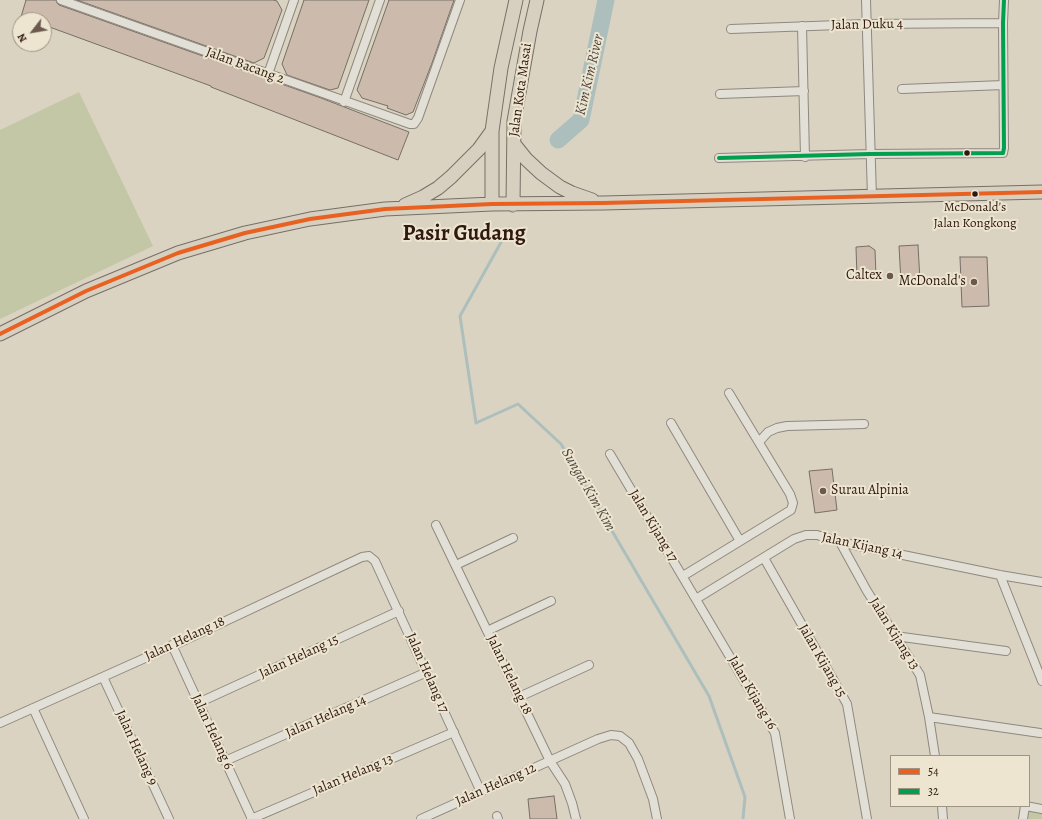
<!DOCTYPE html>
<html>
<head>
<meta charset="utf-8">
<style>
	body { margin:0 }
	#map { position:relative; width:1042px; height:819px; overflow:hidden; background:#dad3c2; font-family:Alegreya,serif }
	canvas { display:block }
	.legend { position:absolute; left:890px; top:755px; width:140px; height:52px; box-sizing:border-box; background:#ede5d0; border:1px solid #a19383; margin:0; padding:5px 7px; list-style:none; font-size:12px; color:#2f1810 }
	.legend li { display:flex; align-items:center; gap:8px; height:20px }
	.legend b { width:20px; border:1px solid #a19383 }
	.north { position:absolute; left:12px; top:12px; width:40px; height:40px; box-sizing:border-box; background:#ede5d0; border:1px solid #a19383; border-radius:50%; rotate:239deg; font-size:11px; font-weight:700; line-height:16px; text-align:center; color:#2f1810 }
	.north::after { content:''; display:block; margin:auto; width:14px; height:18px; background:#6b594e; clip-path:polygon(50% 0,100% 100%,50% 72%,0 100%) }
</style>
</head>
<body>
<div id="map">
<canvas width="1042" height="819"></canvas>
<ul class="legend">
<li><b style="height:5px;background:#e86121"></b>54</li>
<li><b style="height:5px;background:#029f4e"></b>32</li>
</ul>
<div class="north">N</div>
</div>
<script>
const g = document.querySelector('canvas').getContext('2d');
g.lineJoin = 'round';
function fillPath(path, color) { g.fillStyle = color; g.fill(path, 'evenodd'); }
const poly = rows => new Path2D(rows.map(r => 'M' + r).join(''));
function trace(path, color, width, dash) { g.strokeStyle = color; g.lineWidth = width; g.lineCap = dash ? 'butt' : 'round'; g.setLineDash(dash || []); g.stroke(path); }
function drawText(font, color, halo, rows, align = 'center') {
  g.font = font + ' Alegreya,serif'; g.lineWidth = 4; g.setLineDash([]); g.textBaseline = 'middle'; g.strokeStyle = halo; g.fillStyle = color; for (const [text, x, y, turn = 0] of rows) {
    g.save(); g.translate(x, y); g.rotate((+turn || 0) * Math.PI / 180); g.textAlign = isNaN(turn) ? turn : align; if (halo) g.strokeText(text, 0, 0); g.fillText(text, 0, 0); g.restore();
  }
}
const green = poly([
	[79,92,153,246,0,319,0,130],
	[1025,806,1042,809,1042,819,1023,819]
]);
const stream = poly([
	[509,228,460,316,476,423,518,404,561,444,709,696,745,797,743,819]
]);
const river = poly([
	[558,140,581,120,606,0]
]);
const building = poly([
	[26,0,56,0,57,3,59,5,321,98,409,132,398,160,211,87,211,86,44,25,44,20,30,20,21,17,26,0],
	[77,0,273,0,277,1,282,10,264,58,254,63,77,0],
	[304,0,369,0,338,88,330,90,287,75,282,64,304,0],
	[389,0,454,0,432,63,413,112,406,115,387,108,388,106,362,98,357,90,389,0],
	[918,245,920,281,901,282,899,246,918,245],
	[869,246,875,250,876,276,857,278,856,247,869,246],
	[960,257,987,257,989,306,962,307,960,257],
	[832,469,837,510,815,513,809,471,832,469],
	[554,796,557,819,530,819,528,799,554,796]
]);
const minor = poly([
	[61,0,410,124,414,124,418,118,460,0],
	[866,0,872,197],
	[802,26,805,157],
	[731,29,866,24,1003,23],
	[268,74,294,0],
	[902,89,1003,85],
	[720,94,804,91],
	[344,102,380,0],
	[719,158,870,154,1003,153,1004,148,1003,23,1004,0],
	[671,423,740,541],
	[759,442,768,432,777,428,787,426,864,424],
	[610,454,775,733,790,819],
	[436,525,550,761,565,784,572,803,576,819],
	[840,542,867,591,920,675,929,717,935,756],
	[764,558,847,704,867,819],
	[456,565,513,538],
	[1000,575,1042,681],
	[683,576,786,513,791,510,793,503,790,494,729,393],
	[696,599,794,539,806,535,817,535,840,542,1000,575,1042,582],
	[487,631,551,601],
	[895,636,1006,651],
	[172,645,252,819],
	[103,677,169,819],
	[519,697,589,665],
	[198,703,399,611],
	[33,708,84,819],
	[929,717,1040,733],
	[0,723,183,641,362,557,369,556,375,561,481,792],
	[225,761,427,672],
	[942,806,943,819],
	[1026,806,1042,809],
	[497,816,498,819],
	[251,819,454,732],
	[421,819,598,739,611,735,620,736,629,743,638,759,653,799,657,819],
	[1023,819,1025,806]
]);
const primary = poly([
	[514,144,526,159,541,173,560,187,572,193,592,200],
	[492,204,492,131,501,68,516,0],
	[405,205,423,197,438,188,451,177,479,149,492,131],
	[513,205,514,121,530,31,537,0],
	[0,334,86,291,178,253,245,233,310,219,385,209,492,204,603,203,1042,192]
]);
const bus1 = poly([
	[0,334,86,291,178,253,245,233,310,219,385,209,492,204,603,203,1042,192]
]);
const bus2 = poly([
	[719,158,870,154,1003,153,1004,148,1003,23,1004,0]
]);
const markers = [
	[967,153,3.5,"#2f1810"],
	[975,194,3.5,"#2f1810"],
	[890,276,4,"#6b594e"],
	[974,282,4,"#6b594e"],
	[823,491,4,"#6b594e"]
];
const busNames = [
	["McDonald's",975,208],
	["Jalan Kongkong",975,224]
];
const streetNames = [
	["Jalan Duku 4",867,25,-1],
	["Jalan Bacang 2",245,66,20],
	["Jalan Kota Masai",521,90,-82],
	["Jalan Kijang 17",653,526,59],
	["Jalan Kijang 14",862,546,12],
	["Jalan Kijang 13",894,634,58],
	["Jalan Helang 18",185,639,-25],
	["Jalan Helang 15",299,657,-25],
	["Jalan Kijang 15",822,661,60],
	["Jalan Helang 17",427,673,66],
	["Jalan Helang 18",509,675,64],
	["Jalan Kijang 16",752,693,60],
	["Jalan Helang 14",326,717,-24],
	["Jalan Helang 6",212,732,65],
	["Jalan Helang 9",136,748,65],
	["Jalan Helang 13",353,775,-23],
	["Jalan Helang 12",496,785,-24]
];
const poiNames = [
	["Caltex",882,276],
	["McDonald's",966,282],
	["Surau Alpinia",831,491,"left"]
];
const waterNames = [
	["Kim Kim River",590,75,-77],
	["Sungai Kim Kim",588,490,60]
];
const townNames = [
	["Pasir Gudang",464,235]
];
fillPath(green, '#c4c7a6');
trace(stream, '#adbfbc', 3);
trace(river, '#adbfbc', 17);
fillPath(building, '#ccbbad');
trace(building, '#766f66', 1);
trace(minor, '#8f887d', 10);
trace(primary, '#766f66', 15);
trace(minor, '#e2dfd6', 8);
trace(primary, '#d7d0c1', 13);
trace(bus1, '#e86121', 4);
trace(bus2, '#029f4e', 4);
for (const [x, y, r, color] of markers) { const dot = new Path2D(); dot.arc(x, y, r, 0, 2 * Math.PI); g.fillStyle = color; g.fill(dot); trace(dot, '#ede5d0', 1.5); }
drawText('13px', '#2f1810', '#ede5d0', busNames);
drawText('14px', '#2f1810', '#ede5d0', streetNames);
drawText('14px', '#2f1810', '#ede5d0', poiNames, 'right');
drawText('italic 15px', '#4f4843', '#ede5d0', waterNames);
drawText('bold 22px', '#2f1810', '#ede5d0', townNames);
</script>
</body>
</html>
